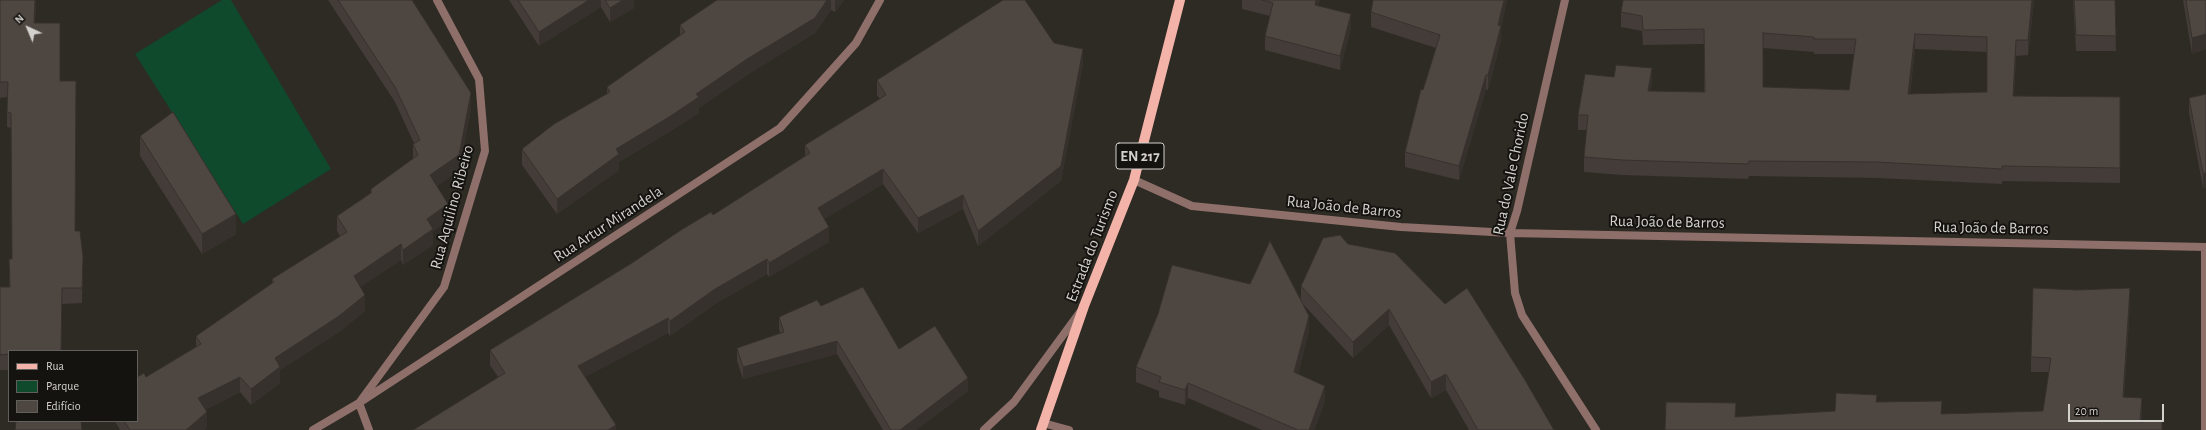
<!DOCTYPE html>
<html>
<head>
<meta charset="utf-8">
<style>
	body { margin:0 }
	#map { position:relative; width:2206px; height:430px; overflow:hidden; background:#2e2b24; font-family:"Alegreya Sans",sans-serif }
	canvas { display:block }
	.legend { position:absolute; left:8px; top:350px; width:130px; height:72px; box-sizing:border-box; background:#151310; border:1px solid #615f5c; margin:0; padding:5px 7px; list-style:none; font-size:12px; color:#d3d1cd }
	.legend li { display:flex; align-items:center; gap:8px; height:20px }
	.legend b { width:20px; border:1px solid #615f5c }
	.north { position:absolute; left:8px; top:8px; width:40px; height:40px; -webkit-text-stroke:3px #151310; paint-order:stroke; rotate:316deg; font-size:11px; font-weight:700; line-height:16px; text-align:center; color:#d3d1cd }
	.north::after { content:''; display:block; margin:auto; width:14px; height:18px; background:#d3d1cd; clip-path:polygon(50% 0,100% 100%,50% 72%,0 100%) }
	.scale { position:absolute; left:2068px; top:404px; width:96px; height:18px; box-sizing:border-box; border:2px solid #d3d1cd; border-top:0; padding-left:5px; font-size:12px; line-height:14px; white-space:nowrap; color:#d3d1cd; -webkit-text-stroke:3px #151310; paint-order:stroke }
</style>
</head>
<body>
<div id="map">
<canvas width="2206" height="430"></canvas>
<ul class="legend">
<li><b style="height:5px;background:#f4b3a9"></b>Rua</li>
<li><b style="height:11px;background:#0e4a2b"></b>Parque</li>
<li><b style="height:11px;background:#4e4641"></b>Edifício</li>
</ul>
<div class="north">N</div>
<div class="scale">20 m</div>
</div>
<script>
const g = document.querySelector('canvas').getContext('2d');
g.lineJoin = 'round';
function fillPath(path, color) { g.fillStyle = color; g.fill(path, 'evenodd'); }
const poly = rows => new Path2D(rows.map(r => 'M' + r).join(''));
function trace(path, color, width, dash) { g.strokeStyle = color; g.lineWidth = width; g.lineCap = dash ? 'butt' : 'round'; g.setLineDash(dash || []); g.stroke(path); }
function drawText(font, color, halo, rows, align = 'center') {
  g.font = font + ' "Alegreya Sans",sans-serif'; g.lineWidth = 4; g.setLineDash([]); g.textBaseline = 'middle'; g.strokeStyle = halo; g.fillStyle = color; for (const [text, x, y, turn = 0] of rows) {
    g.save(); g.translate(x, y); g.rotate((+turn || 0) * Math.PI / 180); g.textAlign = isNaN(turn) ? turn : align; if (halo) g.strokeText(text, 0, 0); g.fillText(text, 0, 0); g.restore();
  }
}
const green = poly([
	[222,0,231,0,331,169,243,224,135,54]
]);
const street = poly([
	[1565,0,1517,211,1510,233,1515,293,1522,315,1596,430],
	[1134,180,1192,206,1401,227,1510,233,2206,247],
	[1043,423,1069,430],
	[313,430,359,403,780,128,856,43,880,0],
	[369,430,359,403,444,287,485,151,479,79,437,0],
	[984,430,1014,402,1080,312],
	[2205,430,2205,247]
]);
const primary = poly([
	[1041,430,1084,306,1134,180,1180,0]
]);
const wall = poly([
	[0,0,36,0,35,23,60,81,75,231,83,257,82,303,62,304,9,351,9,370,0,370,0,287,9,287,9,259,12,259,11,128,7,127,7,97,0,98],
	[328,0,412,0,471,109,459,170,437,186,448,220,433,231,433,245,403,265,401,260,360,287,365,311,339,332,280,370,280,383,251,405,240,392,205,410,207,427,204,430,120,430,115,421,137,421,146,377,196,347,196,336,272,283,272,279,340,236,337,231,337,216,371,193,371,189,413,159,413,144,414,143,395,102],
	[509,0,634,0,634,8,610,22,601,7,539,46],
	[717,0,844,0,835,12,831,10,815,33,747,75,699,108,699,113,669,132,619,162,619,170,557,214,522,165,522,149,607,94,607,87,680,35,680,25],
	[1242,0,1320,0,1318,5,1351,28,1340,70,1265,50,1265,36,1270,16,1242,9],
	[1373,0,1507,0,1501,28,1501,40,1488,90,1486,89,1459,180,1405,167,1405,152,1423,90,1436,48,1371,27,1371,12],
	[2034,0,2028,55,2016,56,2014,96,2120,97,2120,183,2002,181,2002,184,1877,178,1749,176,1748,179,1622,175,1584,172,1584,157,1587,130,1578,130,1578,115,1652,83,1650,91,1704,92,1704,44,1643,45,1642,31,1621,27,1621,12],
	[1763,48,1814,52,1814,54,1854,54,1849,90,1763,87],
	[1915,49,1987,52,1987,92,1910,94],
	[2073,0,2115,0,2116,51,2076,51],
	[2183,0,2206,0,2206,49,2192,54],
	[1054,43,1083,64,1061,181,978,246,963,209,918,233,883,184,824,219,829,242,769,277,767,274,715,304,670,336,668,333,585,377,616,430,498,377,490,365,490,350,713,215,805,156,805,145,880,99,877,95,877,80],
	[2206,94,2206,188,2203,188,2189,113,2189,98],
	[140,136,236,234,202,254,140,156],
	[1348,244,1554,430,1469,430,1446,390,1431,398,1389,325,1353,358,1302,303,1309,331,1298,374,1325,401,1314,430,1262,430,1188,398,1185,405,1159,397,1159,391,1136,382,1136,367,1301,300,1301,286],
	[2130,303,2124,397,2142,413,2141,422,1736,417,1835,411,1877,402,1942,414,2043,411,2049,372,2031,372,2031,357],
	[821,306,899,349,968,391,916,430,883,430,837,354,743,379,737,361,737,348,780,333,779,329,779,317]
]);
const shadedWall = poly([
	[35,0,36,0,34,38,34,23],
	[589,0,601,0,601,7,539,46,539,32],
	[623,0,634,0,634,8,610,22,610,8],
	[827,0,831,0,831,10,815,33,747,75,699,108,699,113,669,132,619,162,619,170,557,214,557,199,616,149,696,94],
	[835,0,844,0,835,12],
	[1316,0,1320,0,1315,19,1315,5],
	[1504,0,1507,0,1501,28,1501,40,1488,90,1488,75],
	[2032,0,2034,0,2028,55,2028,40],
	[1351,14,1351,28,1340,70,1340,56],
	[1915,34,1915,49,1908,109,1908,94],
	[2206,34,2206,49,2192,54,2192,38],
	[2016,40,2016,56,2013,111,2013,96],
	[1083,49,1083,64,1061,181,978,246,978,231],
	[1652,68,1652,83,1648,106,1648,91],
	[1486,75,1486,89,1459,180,1459,166],
	[471,93,471,109,459,170,430,191,430,175],
	[883,169,883,184,818,223,818,208],
	[2203,173,2206,173,2206,188,2203,188],
	[963,195,963,209,918,233,918,218],
	[448,204,448,220,433,231,433,245,403,265,403,250,427,219],
	[236,214,236,234,202,254,202,234],
	[829,227,829,242,769,277,769,263],
	[401,244,401,260,354,291,354,276],
	[767,259,767,274,715,304,670,336,670,321,715,289],
	[2130,288,2130,303,2123,412,2123,397],
	[365,295,365,311,339,332,280,370,280,383,251,405,251,389,275,358],
	[1389,309,1389,325,1353,358,1353,342],
	[1309,316,1309,331,1294,388,1294,372],
	[668,318,668,333,578,381,578,366],
	[837,341,837,354,743,379,743,367],
	[1446,374,1446,390,1431,398,1431,382],
	[240,377,240,392,198,414,198,398],
	[968,378,968,391,916,430,900,430],
	[1188,383,1188,398,1185,405,1185,390],
	[1325,386,1325,401,1314,430,1309,430],
	[2142,398,2142,413,2140,430,2140,422],
	[207,412,207,427,204,430,186,430],
	[616,425,616,430,608,430]
]);
const building = poly([
	[0,0,35,0,34,23,60,23,60,81,76,81,75,231,80,231,83,257,82,288,62,288,61,351,9,351,9,354,0,355,0,287,10,287,9,259,12,259,11,113,7,112,8,82,0,82,0,0],
	[338,0,412,0,471,93,459,155,430,175,448,204,427,219,433,229,403,250,401,244,354,276,365,295,339,316,275,358,280,367,251,389,240,377,198,398,207,412,186,430,130,430,124,421,137,421,137,377,144,373,146,377,201,344,196,336,274,282,272,279,347,232,337,216,371,193,371,189,418,155,413,144,420,140,395,87,338,0],
	[518,0,589,0,539,32,518,0],
	[605,0,623,0,610,8,605,0],
	[717,0,827,0,815,18,747,59,696,94,699,97,669,117,616,149,619,154,557,199,522,149,554,124,610,92,607,87,685,32,680,25,717,0],
	[1003,0,1025,0,1054,43,1083,49,1061,166,978,231,963,195,918,218,883,169,818,208,829,227,769,263,767,259,715,289,670,321,668,318,578,366,616,425,608,430,413,430,505,373,490,350,632,263,681,230,711,212,713,215,810,153,805,145,886,95,877,80,1003,0],
	[1262,0,1316,0,1315,5,1351,14,1340,56,1265,36,1273,3,1262,0],
	[1373,0,1504,0,1498,25,1501,26,1488,75,1486,75,1459,166,1405,152,1421,89,1423,90,1440,35,1371,12,1373,0],
	[1623,0,2032,0,2028,40,2016,40,2013,96,2120,97,2120,168,2002,166,2002,169,1877,162,1749,161,1748,164,1622,160,1584,157,1588,115,1578,115,1585,74,1614,77,1616,65,1652,68,1648,91,1705,92,1704,29,1643,30,1642,16,1621,12,1623,0],
	[1763,33,1814,37,1814,39,1856,39,1849,90,1763,87,1763,33],
	[1915,34,1987,37,1987,92,1908,94,1915,34],
	[2074,0,2115,0,2116,36,2076,35,2074,0],
	[2186,0,2206,0,2206,34,2192,38,2186,0],
	[2206,94,2206,173,2203,173,2189,98,2206,94],
	[173,112,236,214,202,234,140,136,173,112],
	[1340,235,1348,244,1395,253,1445,304,1467,288,1525,380,1554,430,1478,430,1446,374,1431,382,1389,309,1353,342,1301,286,1323,238,1340,235],
	[1270,241,1309,316,1294,372,1325,386,1309,430,1298,430,1188,383,1185,390,1159,382,1161,377,1136,367,1158,314,1172,265,1250,284,1270,241],
	[863,287,899,349,935,326,968,378,900,430,891,430,837,341,743,367,737,348,784,332,779,317,817,300,821,306,863,287],
	[2033,288,2077,290,2130,288,2123,397,2142,398,2140,422,2162,420,2162,430,1665,430,1666,402,1736,403,1735,417,1835,411,1836,393,1877,395,1876,402,1942,401,1941,414,2043,411,2051,358,2031,357,2033,288],
	[16,421,81,421,82,430,15,430,16,421]
]);
const shields = [
	[1140,156,48]
];
const shieldNames = [
	["EN 217",1140,156]
];
const streetNames = [
	["Rua do Vale Chorido",1511,174,-78],
	["Rua Aquilino Ribeiro",452,207,-75],
	["Rua João de Barros",1344,207,6],
	["Rua João de Barros",1667,222,1],
	["Rua Artur Mirandela",608,224,-33],
	["Rua João de Barros",1991,228,1],
	["Estrada do Turismo",1092,246,-69]
];
fillPath(green, '#0e4a2b');
trace(street, '#8f6f6a', 8);
trace(primary, '#f4b3a9', 10);
fillPath(wall, '#433c38');
fillPath(shadedWall, '#37312e');
fillPath(building, '#4e4641');
trace(building, '#37312e', 1);
for (const [x, y, w] of shields) { const box = new Path2D(); box.roundRect(x - w / 2, y - 13, w, 26, 3); g.fillStyle = '#151310'; g.fill(box); trace(box, '#d3d1cd', 1); }
drawText('bold 15px', '#d3d1cd', null, shieldNames);
drawText('16px', '#d3d1cd', '#151310', streetNames);
</script>
</body>
</html>
